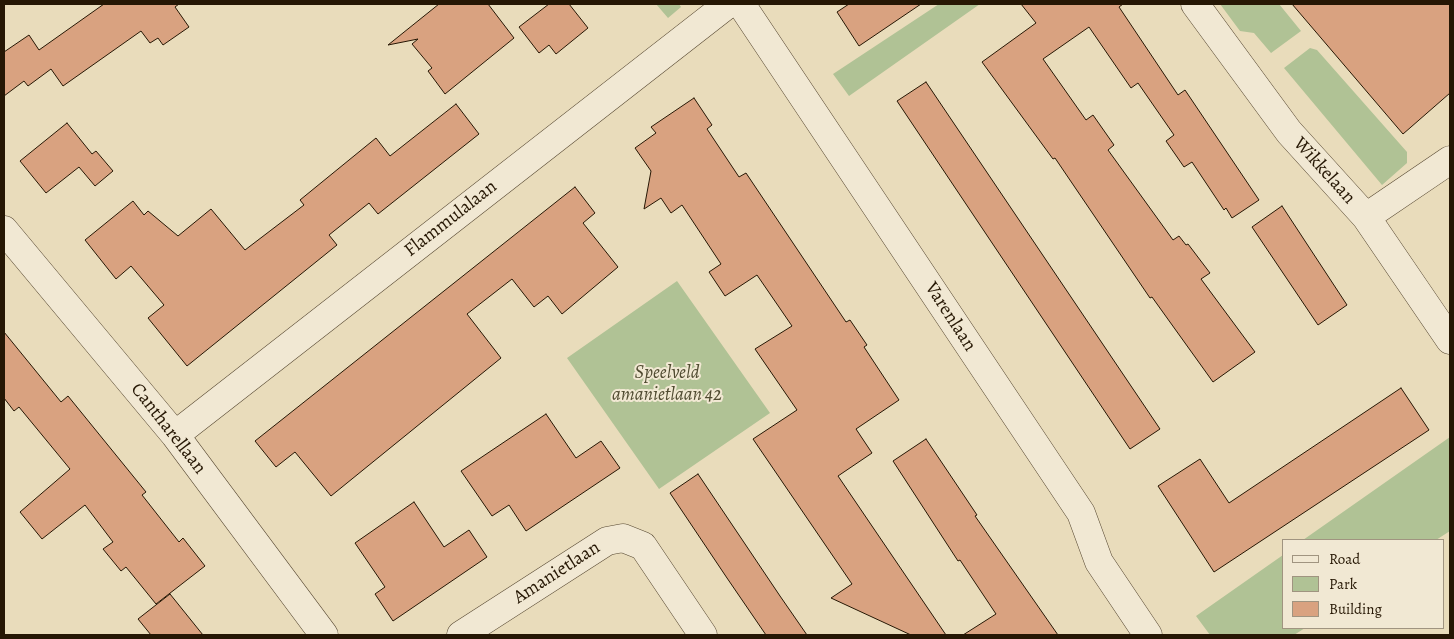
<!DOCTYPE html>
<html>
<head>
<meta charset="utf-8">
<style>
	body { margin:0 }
	#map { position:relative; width:1454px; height:639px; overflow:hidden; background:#e9dcbb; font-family:Alegreya,serif }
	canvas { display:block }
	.frame { position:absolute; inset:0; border:5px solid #261704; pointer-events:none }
	.legend { position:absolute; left:1282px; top:539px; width:162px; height:90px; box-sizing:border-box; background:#f1e8d3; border:1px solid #a09480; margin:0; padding:6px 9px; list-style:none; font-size:15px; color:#261704 }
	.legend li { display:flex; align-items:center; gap:10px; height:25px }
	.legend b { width:25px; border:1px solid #a09480 }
</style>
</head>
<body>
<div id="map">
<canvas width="1454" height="639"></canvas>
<div class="frame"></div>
<ul class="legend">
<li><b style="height:6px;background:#f1e8d3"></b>Road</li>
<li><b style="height:14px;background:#b0c295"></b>Park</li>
<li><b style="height:14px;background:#d9a280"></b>Building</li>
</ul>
</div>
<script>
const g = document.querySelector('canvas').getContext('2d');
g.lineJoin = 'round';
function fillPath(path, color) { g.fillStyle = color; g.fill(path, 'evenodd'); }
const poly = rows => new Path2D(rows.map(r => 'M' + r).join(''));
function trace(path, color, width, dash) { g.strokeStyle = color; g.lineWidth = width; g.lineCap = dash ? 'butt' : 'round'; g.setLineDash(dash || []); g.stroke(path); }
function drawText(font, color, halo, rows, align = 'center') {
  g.font = font + ' Alegreya,serif'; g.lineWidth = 4; g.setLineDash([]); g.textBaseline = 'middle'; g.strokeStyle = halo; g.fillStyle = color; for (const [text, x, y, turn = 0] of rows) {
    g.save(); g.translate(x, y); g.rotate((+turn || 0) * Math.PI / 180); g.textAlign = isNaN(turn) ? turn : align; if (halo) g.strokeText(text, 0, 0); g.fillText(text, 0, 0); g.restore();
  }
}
const green = poly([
	[656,4,679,4,681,7,668,18],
	[939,4,980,4,849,96,833,74],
	[1220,4,1279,4,1301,31,1271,53,1254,33,1240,31],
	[1310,48,1317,50,1407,152,1407,163,1382,185,1284,68],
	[677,281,770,413,659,489,567,358],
	[1450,437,1450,531,1436,540,1303,540],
	[1283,555,1283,628,1305,628,1294,635,1210,635,1196,616]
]);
const building = poly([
	[104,4,179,4,175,7,189,27,163,45,158,38,150,43,141,31,63,86,51,69,28,86,24,81,4,96,4,52,29,35,39,50,104,4],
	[439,4,488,4,514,38,445,94,428,71,432,68,412,44,418,39,388,45,439,4],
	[549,4,569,4,588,28,556,54,549,45,539,53,519,27,549,4],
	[849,4,921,4,859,46,837,12,849,4],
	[1021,4,1123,4,1119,7,1178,95,1185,90,1259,200,1232,218,1226,208,1224,210,1192,162,1184,167,1166,141,1174,135,1138,83,1131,88,1089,27,1043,59,1086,120,1093,115,1114,145,1108,150,1173,240,1179,236,1186,245,1188,244,1210,273,1201,279,1255,352,1213,382,1152,297,1150,298,1055,158,1053,159,982,62,1036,23,1021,4],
	[1292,4,1450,4,1450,93,1403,134,1292,4],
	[926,82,1160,429,1130,449,897,101,926,82],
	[694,98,712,125,707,129,739,177,746,173,846,322,850,320,867,345,864,347,899,400,856,429,872,453,838,476,946,635,911,635,831,598,852,584,753,439,797,410,755,349,792,326,757,275,725,296,709,272,721,264,682,205,671,213,661,198,644,209,651,171,635,148,656,133,651,127,694,98],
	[456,104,479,134,378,214,369,203,329,235,337,245,187,366,148,318,164,305,131,266,116,279,85,240,133,201,144,215,148,211,178,236,211,209,245,250,304,205,300,200,376,138,390,156,456,104],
	[67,123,92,154,96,151,113,171,95,186,79,167,46,193,20,161,67,123],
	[575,187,595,213,583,223,618,267,562,314,548,296,534,307,512,279,467,314,501,358,331,496,295,452,276,467,255,441,575,187],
	[1282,206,1347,305,1318,325,1252,227,1282,206],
	[4,332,61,402,68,396,146,492,142,495,179,542,183,538,205,566,156,604,126,567,121,571,103,549,113,542,85,505,42,539,20,512,70,469,19,407,14,411,4,398,4,332],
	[1401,388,1429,430,1214,572,1158,486,1200,459,1229,503,1401,388],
	[546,414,576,458,601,441,620,468,526,531,509,505,492,516,461,471,546,414],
	[926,439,977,515,975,516,1058,635,963,635,996,614,960,560,958,561,893,461,926,439],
	[698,474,780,596,807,635,766,635,727,578,670,493,698,474],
	[414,502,444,547,469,530,487,557,393,621,375,594,385,587,355,543,414,502],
	[170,594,203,635,151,635,138,619,170,594]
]);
const minor = poly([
	[741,4,1081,513,1099,562,1148,635],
	[1195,4,1289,132,1366,217,1450,340],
	[1366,217,1450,160],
	[4,230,175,435,324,635],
	[175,435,728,4],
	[461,635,607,541,623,538,643,546,703,635]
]);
const streetNames = [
	["Wikkelaan",1324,171,48],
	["Flammulalaan",451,219,-38],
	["Varenlaan",950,317,57],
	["Cantharellaan",168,429,52],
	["Amanietlaan",557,573,-33]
];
const parkNames = [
	["Speelveld",667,373],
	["amanietlaan 42",667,395]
];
fillPath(green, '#b0c295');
fillPath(building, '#d9a280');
trace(building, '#261704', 1);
trace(minor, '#574832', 29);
trace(minor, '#f1e8d3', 28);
drawText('19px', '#261704', '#f1e8d3', streetNames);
drawText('italic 19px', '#4f4a30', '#f1e8d3', parkNames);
</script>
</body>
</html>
